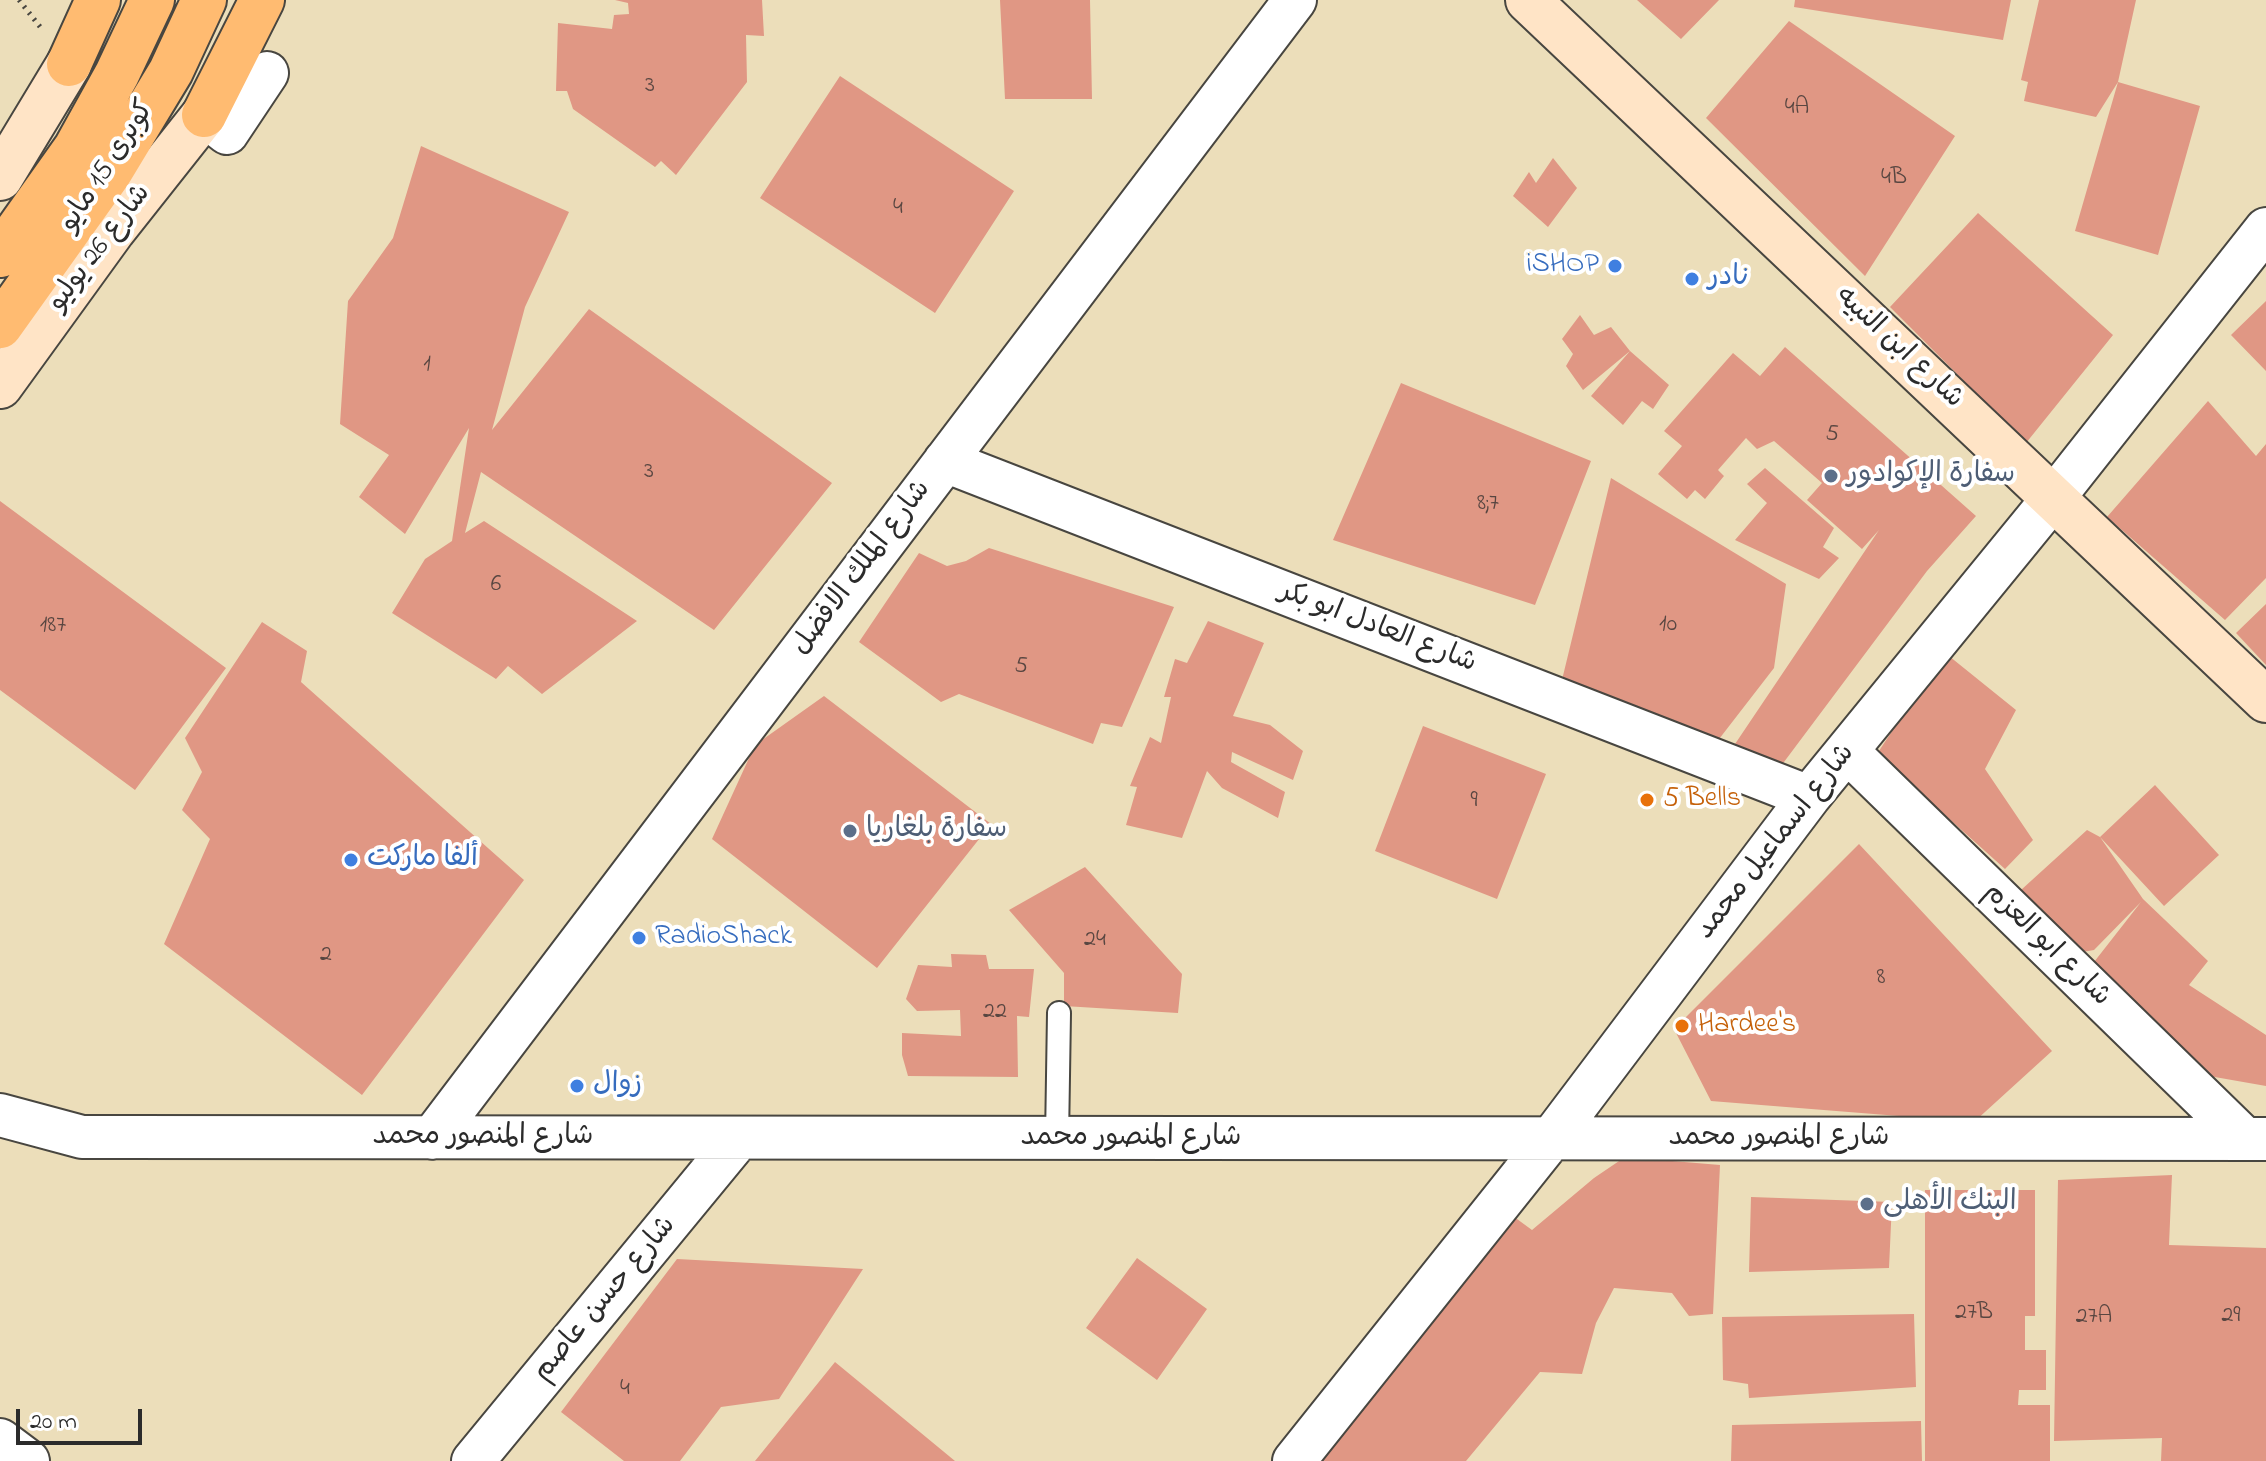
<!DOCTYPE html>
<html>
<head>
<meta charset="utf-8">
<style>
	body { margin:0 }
	#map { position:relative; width:2266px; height:1461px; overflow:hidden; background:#ecdeba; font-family:"Indie Flower",sans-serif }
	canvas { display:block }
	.scale { position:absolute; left:16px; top:1409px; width:126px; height:36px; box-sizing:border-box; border:4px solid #2b2b2b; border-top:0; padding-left:10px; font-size:24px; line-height:28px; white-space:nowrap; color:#2b2b2b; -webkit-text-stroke:6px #fff; paint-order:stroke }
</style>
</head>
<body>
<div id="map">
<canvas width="2266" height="1461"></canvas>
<div class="scale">20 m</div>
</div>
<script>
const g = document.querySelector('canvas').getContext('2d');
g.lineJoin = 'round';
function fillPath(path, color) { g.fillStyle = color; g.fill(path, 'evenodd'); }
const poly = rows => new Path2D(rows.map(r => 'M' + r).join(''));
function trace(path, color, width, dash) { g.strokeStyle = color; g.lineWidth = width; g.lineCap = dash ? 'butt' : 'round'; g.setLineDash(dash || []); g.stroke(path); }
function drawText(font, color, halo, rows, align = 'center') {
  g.font = font + ' "Indie Flower","Playpen Sans Arabic",sans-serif'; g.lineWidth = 8; g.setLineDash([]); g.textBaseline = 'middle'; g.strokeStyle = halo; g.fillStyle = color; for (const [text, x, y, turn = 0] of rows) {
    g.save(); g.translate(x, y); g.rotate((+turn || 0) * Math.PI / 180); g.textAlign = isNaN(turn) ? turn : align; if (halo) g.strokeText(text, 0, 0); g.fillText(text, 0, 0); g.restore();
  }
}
const building = poly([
	[615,0,762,0,764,36,746,35,747,82,676,175,661,161,655,167,573,109,567,91,556,91,558,23,612,29,614,15,629,14,628,3],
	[1000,0,1090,0,1092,99,1005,99],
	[1637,0,1719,0,1681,39],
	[1795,0,2011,0,2003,40,1794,7],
	[2039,0,2136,0,2118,82,2200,106,2158,255,2075,231,2118,82,2096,117,2024,101,2028,82,2021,80],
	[1789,21,1955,136,1865,276,1706,118],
	[840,76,1014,191,935,313,760,198],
	[421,146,569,212,525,307,492,430,589,309,832,483,714,630,481,472,465,533,484,521,637,621,542,694,508,666,496,679,392,613,425,559,452,541,469,428,405,534,359,497,389,455,340,424,348,301,393,238],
	[1553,158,1577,188,1548,227,1513,196,1529,172,1536,183],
	[1978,213,2113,335,2026,443,1890,307],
	[2266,301,2266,371,2231,335],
	[1580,315,1594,335,1611,327,1630,351,1583,390,1566,366,1573,354,1562,339],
	[1785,347,1976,516,1927,571,1775,774,1733,747,1879,530,1862,549,1807,500,1822,483,1774,441,1757,449,1746,438,1718,470,1724,476,1705,499,1695,490,1687,499,1658,474,1682,446,1664,431,1733,353,1760,376],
	[1630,351,1669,385,1653,409,1642,401,1623,425,1591,396],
	[1401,383,1591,461,1535,605,1333,540],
	[2208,401,2256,456,2266,444,2266,578,2225,620,2107,517],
	[1765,468,1834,528,1823,547,1839,558,1819,579,1735,540,1767,503,1747,484],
	[1611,478,1786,584,1774,668,1716,743,1561,684],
	[0,501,226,668,135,790,0,690],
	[989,548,1174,607,1122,727,1101,723,1093,744,959,694,941,702,859,642,919,553,947,566,966,561],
	[2266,604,2266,665,2236,633],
	[1208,621,1264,643,1233,716,1270,725,1303,751,1293,780,1232,752,1231,762,1285,792,1278,818,1222,788,1207,771,1182,838,1126,825,1137,787,1130,786,1150,737,1161,743,1171,697,1164,697,1175,659,1187,663],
	[262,622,307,651,301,682,524,880,362,1095,164,944,210,839,182,810,202,772,185,738],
	[1944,652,2016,710,1985,769,2033,840,2005,869,1877,754],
	[824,696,991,824,877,968,712,839,755,745],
	[1423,726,1546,774,1497,899,1375,851],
	[2155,785,2219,855,2164,906,2100,837],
	[2087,830,2100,837,2143,899,2208,961,2189,985,2266,1035,2266,1086,2192,1073,2087,971,2141,902,2094,950,2065,955,2010,900],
	[1859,844,2052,1051,1974,1122,1711,1101,1674,1029],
	[1085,867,1182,974,1178,1013,1064,1006,1064,973,1009,910],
	[951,954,986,955,989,969,1034,969,1029,1017,1017,1016,1018,1077,908,1076,902,1055,902,1033,961,1036,960,1010,917,1011,906,999,918,965,952,967],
	[1625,1157,1720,1165,1713,1314,1689,1316,1672,1293,1614,1288,1596,1323,1582,1374,1540,1372,1466,1461,1311,1461,1506,1211,1532,1230,1594,1178],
	[2172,1175,2169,1245,2266,1248,2266,1461,2161,1461,2162,1438,2054,1441,2058,1180],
	[1925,1190,2035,1190,2035,1316,2025,1316,2025,1350,2046,1350,2046,1390,2019,1390,2018,1405,2050,1405,2050,1461,1925,1461],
	[1751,1197,1892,1202,1889,1268,1749,1272],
	[1137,1258,1207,1309,1157,1380,1086,1328],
	[677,1259,863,1269,779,1399,721,1407,680,1461,624,1461,561,1412],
	[1914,1314,1916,1387,1749,1398,1748,1384,1723,1380,1722,1317],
	[835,1362,955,1461,755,1461],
	[1921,1421,1922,1461,1731,1461,1732,1425]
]);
const path = poly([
	[19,0,41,28]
]);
const lane = poly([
	[1057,1139,1059,1013]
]);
const street = poly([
	[204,115,227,133,267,73],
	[945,461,1809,797],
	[1848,752,2245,1139],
	[0,1115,82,1137,119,1137,2266,1139],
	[432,1138,1295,0],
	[0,1440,28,1461],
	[473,1461,739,1138],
	[1294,1461,1551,1139,1809,797,2055,496,2266,229]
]);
const secondary = poly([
	[1528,0,2266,700],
	[0,178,69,64],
	[0,386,113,230,204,115]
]);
const highway = poly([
	[69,64,98,0],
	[204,115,262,0],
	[0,255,76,148,117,74,152,0],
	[0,326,110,172,171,71,204,0]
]);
const markers = [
	[1615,266,8,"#3f7fe0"],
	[1692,279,8,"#3f7fe0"],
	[1831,476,8,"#5c6f8a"],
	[1647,800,8,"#e8710a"],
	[850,831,8,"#5c6f8a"],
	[351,860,8,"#3f7fe0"],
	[639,938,8,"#3f7fe0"],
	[1682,1026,8,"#e8710a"],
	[577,1086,8,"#3f7fe0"],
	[1867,1204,8,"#5c6f8a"]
];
const numberNames = [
	["3",650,87],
	["4A",1797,109],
	["4B",1894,179],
	["4",898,209],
	["1",427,366],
	["5",1832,436],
	["3",649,473],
	["8;7",1488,505],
	["6",496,586],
	["10",1668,626],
	["187",53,627],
	["5",1021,668],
	["9",1474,802],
	["24",1095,941],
	["2",326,956],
	["8",1881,979],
	["22",995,1013],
	["27B",1974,1314],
	["29",2231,1317],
	["27A",2094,1318],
	["4",625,1390]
];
const streetNames = [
	["كوبرى 15 مايو",109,167,-57],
	["شارع 26 يوليو",101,249,-53],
	["شارع ابن النبيه",1898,349,43],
	["شارع الملك الافضل",863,569,-53],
	["شارع العادل ابو بكر",1377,629,21],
	["شارع اسماعيل محمد",1777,843,-52],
	["شارع ابو العزم",2046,946,44],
	["شارع المنصور محمد",483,1138],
	["شارع المنصور محمد",1131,1139],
	["شارع المنصور محمد",1779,1139],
	["شارع حسن عاصم",606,1300,-50]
];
const shopNames = [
	["iSHOP",1599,266,"right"],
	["نادر",1708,279],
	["ألفا ماركت",367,860],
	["RadioShack",655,938],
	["زوال",593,1086]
];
const serviceNames = [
	["سفارة الإكوادور",1847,476],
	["سفارة بلغاريا",866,831],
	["البنك الأهلى",1883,1204]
];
const foodNames = [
	["5 Bells",1663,800],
	["Hardee's",1698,1026]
];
fillPath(building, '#e09784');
trace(lane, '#484640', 26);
trace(street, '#484640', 46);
trace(secondary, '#484640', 48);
trace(highway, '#484640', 48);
trace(path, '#484640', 5, [2, 6]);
trace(lane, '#fff', 22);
trace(street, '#fff', 42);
trace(secondary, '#ffe4c6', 44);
trace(highway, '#ffbb71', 44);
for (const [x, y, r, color] of markers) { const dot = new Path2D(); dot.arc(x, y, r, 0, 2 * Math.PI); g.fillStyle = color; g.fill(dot); trace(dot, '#fff', 3); }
drawText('24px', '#584641', null, numberNames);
drawText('28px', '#2b2b2b', '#fff', streetNames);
drawText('28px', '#366cbe', '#fff', shopNames, 'left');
drawText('28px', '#4e5e75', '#fff', serviceNames, 'left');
drawText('28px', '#c56008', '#fff', foodNames, 'left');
</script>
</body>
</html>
